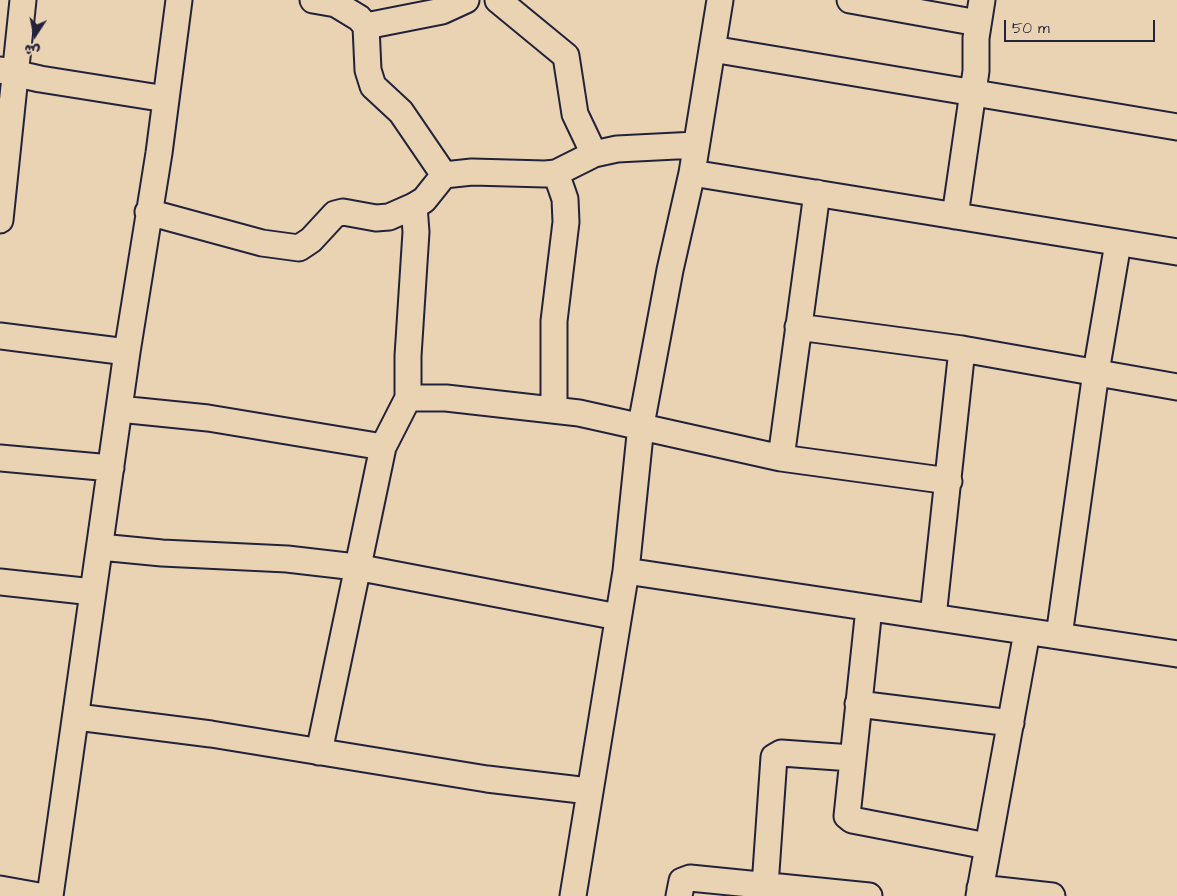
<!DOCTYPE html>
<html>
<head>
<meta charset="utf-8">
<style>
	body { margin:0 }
	#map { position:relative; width:1177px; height:896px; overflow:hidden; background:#ead3b3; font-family:"Architects Daughter","Playpen Sans Arabic",sans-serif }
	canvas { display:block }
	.north { position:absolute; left:10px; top:10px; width:50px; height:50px; -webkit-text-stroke:4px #ead3b3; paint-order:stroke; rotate:191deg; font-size:14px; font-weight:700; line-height:20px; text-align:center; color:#22223b }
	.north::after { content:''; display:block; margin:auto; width:18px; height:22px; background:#22223b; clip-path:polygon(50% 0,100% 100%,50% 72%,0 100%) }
	.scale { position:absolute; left:1004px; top:20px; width:151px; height:22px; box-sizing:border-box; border:2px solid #22223b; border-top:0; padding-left:6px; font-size:15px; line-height:18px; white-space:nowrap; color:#22223b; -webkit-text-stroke:4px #ead3b3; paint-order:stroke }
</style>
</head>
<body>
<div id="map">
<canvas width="1177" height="896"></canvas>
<div class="north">ش</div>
<div class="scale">50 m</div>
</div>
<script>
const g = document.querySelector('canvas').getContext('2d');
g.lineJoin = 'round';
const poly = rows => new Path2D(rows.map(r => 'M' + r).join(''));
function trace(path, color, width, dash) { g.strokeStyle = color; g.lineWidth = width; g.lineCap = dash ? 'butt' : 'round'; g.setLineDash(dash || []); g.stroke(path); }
const minor = poly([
	[313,0,336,4,359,18,366,26,368,70,373,86,401,112,444,175],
	[498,0,566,56,575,114,594,154],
	[850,0,978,23],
	[366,26,442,11,466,0],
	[712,49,1177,127],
	[0,70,40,79,166,99],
	[692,173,1177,252],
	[148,212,262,243,299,248,311,240,335,214,343,212,376,218,389,217,414,206,424,200,444,175,472,172,545,174,556,173,594,154,617,149,696,145],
	[955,216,976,71,976,38,982,0],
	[0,220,23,0],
	[798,327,962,349,1177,387],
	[0,336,127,352],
	[408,398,446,398,579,413,781,458,949,481],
	[119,409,208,418,383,447],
	[554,409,554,321,566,222,565,199,556,173],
	[0,458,111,468],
	[781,458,817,193],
	[100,547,162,553,287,559,356,567,618,617],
	[626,571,1177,654],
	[0,582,93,592],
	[869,608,847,816,852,820,987,846],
	[933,617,962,349],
	[1059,636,1096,372,1118,243],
	[858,704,1011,723],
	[77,717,211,734,487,779,589,791],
	[319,752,383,447,408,398,408,356,416,232,414,206],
	[765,886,774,757,781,753,852,758],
	[980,888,1052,896],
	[0,889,39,896],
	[50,896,127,352,159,153,179,0],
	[573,896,626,571,641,425,670,270,692,173,720,0],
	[679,896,682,881,690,878,869,896],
	[979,896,1027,632]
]);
trace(minor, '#22223b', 29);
trace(minor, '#ead3b3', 25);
</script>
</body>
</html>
